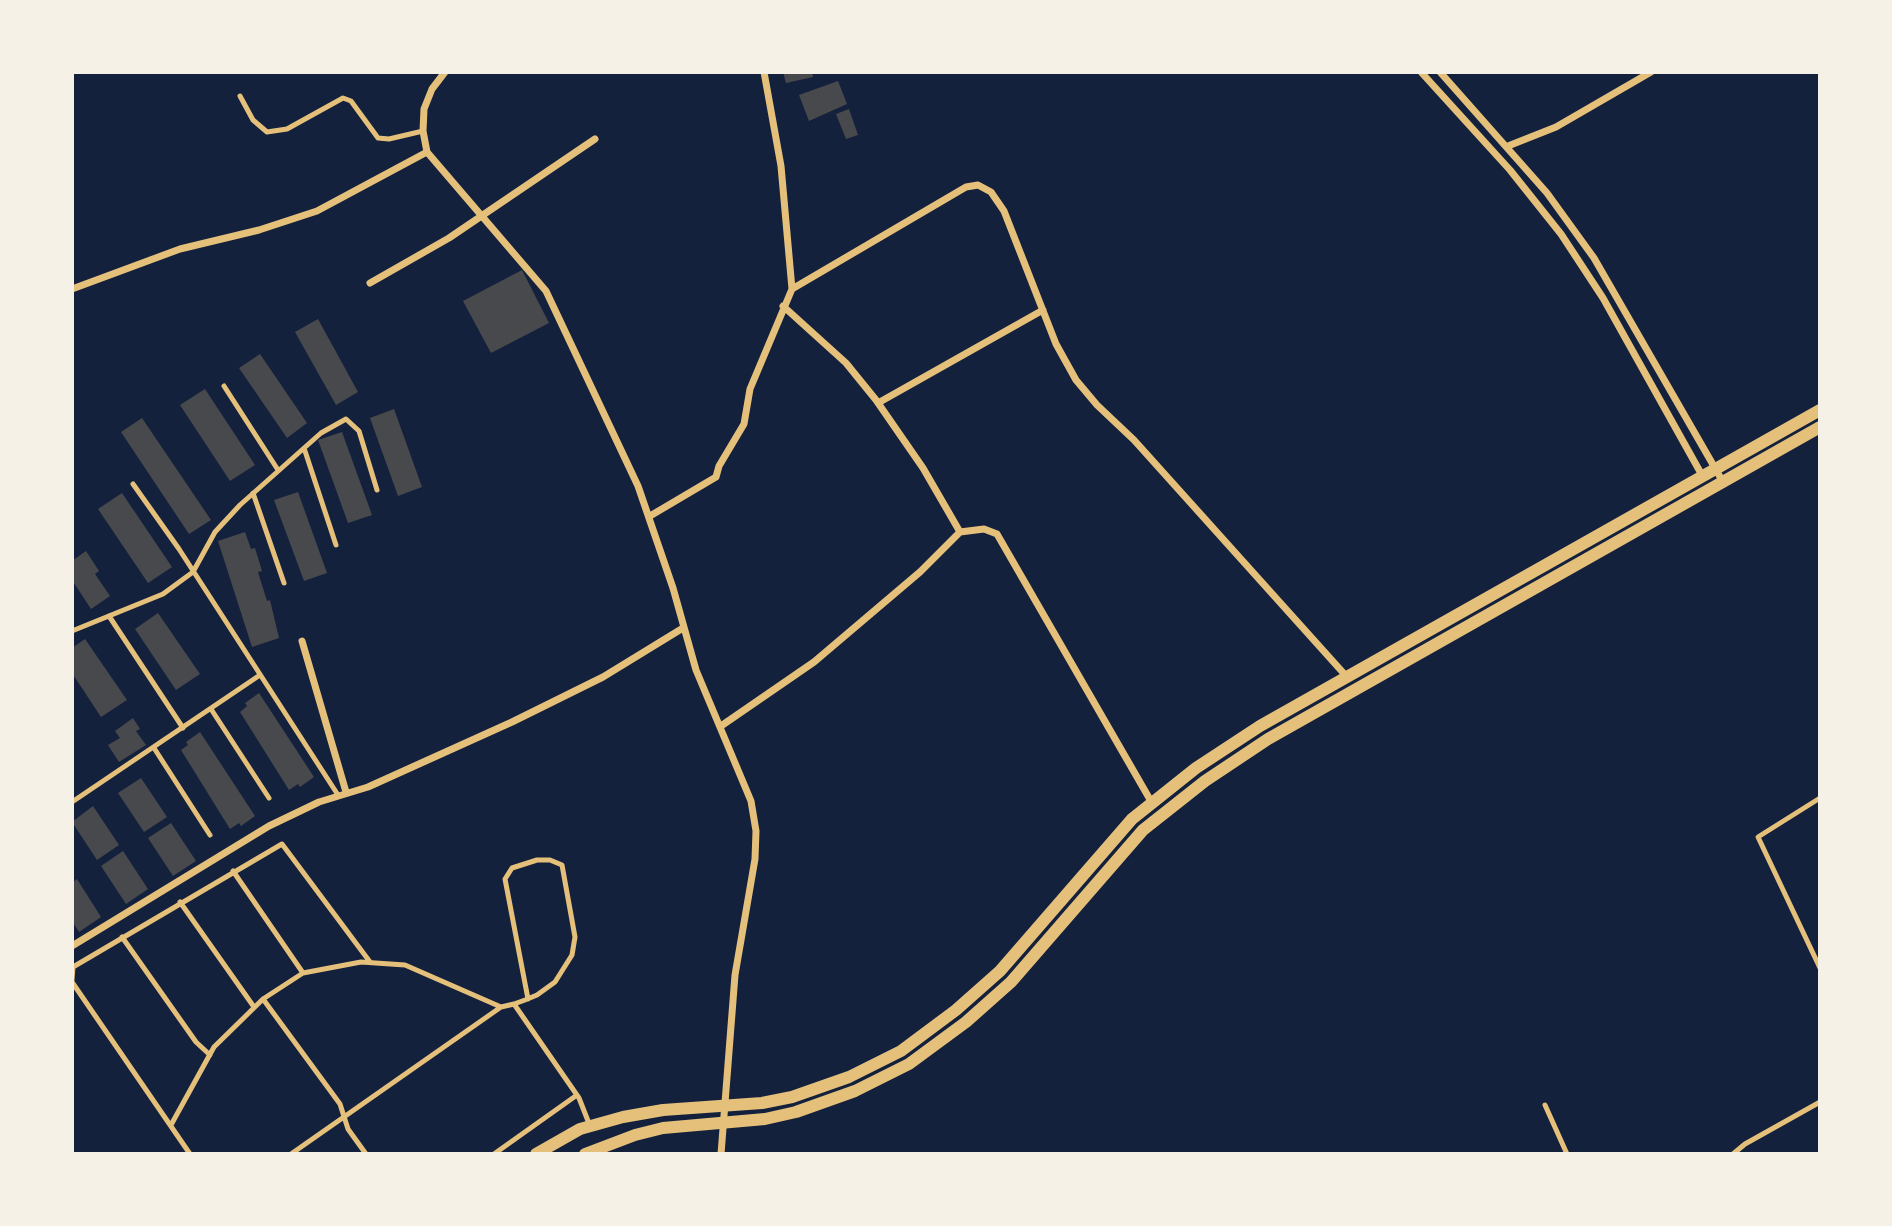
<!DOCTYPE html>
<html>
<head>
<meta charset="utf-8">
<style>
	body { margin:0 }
	#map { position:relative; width:1892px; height:1226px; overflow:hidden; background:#14213d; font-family:Karla,sans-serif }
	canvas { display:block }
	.frame { position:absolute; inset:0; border:74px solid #f6f1e7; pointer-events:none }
</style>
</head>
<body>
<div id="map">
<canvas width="1892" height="1226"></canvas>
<div class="frame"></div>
</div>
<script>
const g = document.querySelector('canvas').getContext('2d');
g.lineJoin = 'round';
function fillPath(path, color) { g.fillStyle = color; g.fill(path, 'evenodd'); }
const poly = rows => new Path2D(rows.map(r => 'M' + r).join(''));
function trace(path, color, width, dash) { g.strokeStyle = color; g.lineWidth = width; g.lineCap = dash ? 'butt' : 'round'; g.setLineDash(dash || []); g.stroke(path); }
const building = poly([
	[783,72,812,72,813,77,786,83],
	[838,81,847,104,809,121,799,95],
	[849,109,858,135,846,139,836,114],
	[522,270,549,323,491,353,463,301],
	[318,319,358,392,336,405,295,332],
	[260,354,307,423,287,438,239,368],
	[205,389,255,465,230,481,180,405],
	[394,409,422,487,398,496,370,418],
	[142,418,211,520,189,534,121,432],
	[342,432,372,515,348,523,318,440],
	[298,492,327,573,304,581,274,500],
	[122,493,172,567,148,583,98,509],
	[245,532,251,549,255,548,262,571,258,572,267,601,270,600,279,638,252,647,218,541],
	[86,551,99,571,95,574,110,596,91,609,72,580,72,561],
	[158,613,200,674,176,690,135,629],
	[85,639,127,700,101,717,72,673,72,648],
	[259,693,314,777,300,787,298,784,289,790,240,712,247,706,245,703],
	[133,718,140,729,136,731,146,745,119,762,108,745,120,738,115,731],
	[200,732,255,816,241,826,239,823,230,829,181,750,188,745,186,742],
	[141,778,167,817,144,832,118,793],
	[93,806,119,845,97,860,72,822],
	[171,823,196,861,173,876,148,838],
	[123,851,148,889,126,904,101,866],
	[77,879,101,917,79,932,72,921,72,883]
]);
const service = poly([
	[240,96,253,120,267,132,287,129,343,98,351,101,378,138,389,139,423,131],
	[224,386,278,470],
	[304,448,336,545],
	[133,484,179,549,338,795],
	[253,493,284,583],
	[109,616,183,728],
	[72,631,163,594,193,572,215,532,240,505,321,433,346,419,359,431,377,490],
	[211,709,269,798],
	[154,748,210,835],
	[1820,798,1758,837,1820,968],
	[72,802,260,675],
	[233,871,303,973],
	[180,902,254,1007],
	[122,937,196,1042,210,1055],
	[72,980,73,967,282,844,370,962],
	[72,982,190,1154],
	[263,999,340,1104,348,1129,366,1154],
	[514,1004,525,1000,537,995,555,982,572,955,575,937,562,865,550,860,537,860,512,868,505,879,528,999],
	[1545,1105,1567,1154],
	[171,1125,214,1047,263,999,303,973,361,962,405,965,501,1007],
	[291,1154,501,1007,514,1004,579,1098,590,1126],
	[494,1154,577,1095],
	[1733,1154,1745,1144,1820,1102]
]);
const minor = poly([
	[445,72,432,89,424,109,423,131,427,152,546,291,638,486,673,588,696,670,751,801,756,831,755,859,735,975,721,1154],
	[1421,72,1510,170,1561,234,1603,298,1703,477],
	[1440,72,1547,193,1594,258,1723,482],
	[1508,146,1556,127,1651,72],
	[370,283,449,238,595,139],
	[72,289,180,249,259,230,317,211,427,152],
	[792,289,966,187,978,185,991,192,1004,211,1056,344,1076,380,1097,405,1134,440,1347,677],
	[783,306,846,363,876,400,923,468,960,532],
	[878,403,1043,310],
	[650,516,716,477,719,466,744,424,750,389,792,289,781,166,764,72],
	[302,641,346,792],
	[721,726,814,662,920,572,960,532,984,529,997,534,1152,803],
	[72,946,269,826,319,802,368,787,512,722,603,677,683,628]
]);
const tertiary = poly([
	[536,1154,580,1129,623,1117,663,1110,762,1103,792,1097,849,1077,901,1051,956,1010,1000,971,1132,819,1196,768,1260,726,1820,410],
	[585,1154,635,1135,663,1128,765,1119,796,1112,855,1091,909,1064,966,1022,1011,982,1143,830,1205,781,1268,739,1820,427]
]);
fillPath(building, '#48494c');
trace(service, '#e5c07b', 5);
trace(minor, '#e5c07b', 7);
trace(tertiary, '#e5c07b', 12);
</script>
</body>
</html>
